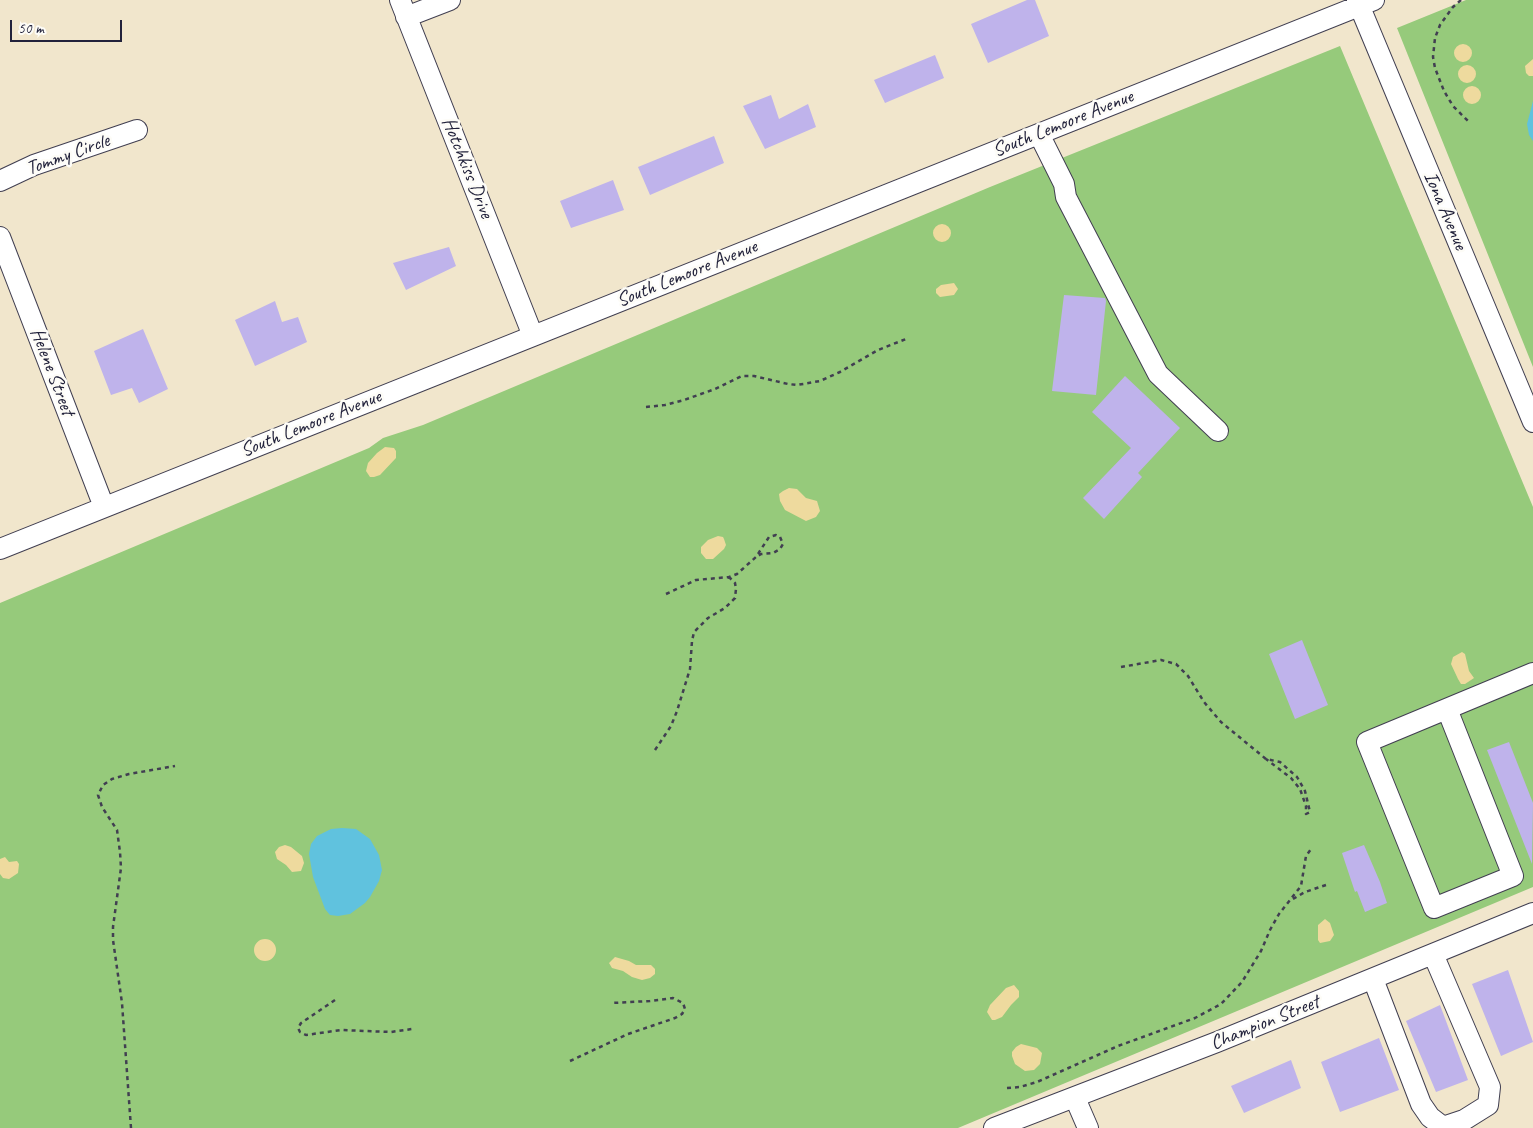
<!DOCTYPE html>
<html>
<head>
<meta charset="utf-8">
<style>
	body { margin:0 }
	#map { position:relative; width:1533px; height:1128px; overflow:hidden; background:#f1e6cc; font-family:Caveat,sans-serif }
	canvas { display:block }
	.scale { position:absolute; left:10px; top:20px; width:112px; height:22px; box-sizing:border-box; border:2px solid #22223b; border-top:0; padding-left:6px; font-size:15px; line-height:18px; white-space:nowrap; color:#22223b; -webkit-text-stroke:4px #fdfcf7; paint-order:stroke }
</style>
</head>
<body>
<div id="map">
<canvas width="1533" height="1128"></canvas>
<div class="scale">50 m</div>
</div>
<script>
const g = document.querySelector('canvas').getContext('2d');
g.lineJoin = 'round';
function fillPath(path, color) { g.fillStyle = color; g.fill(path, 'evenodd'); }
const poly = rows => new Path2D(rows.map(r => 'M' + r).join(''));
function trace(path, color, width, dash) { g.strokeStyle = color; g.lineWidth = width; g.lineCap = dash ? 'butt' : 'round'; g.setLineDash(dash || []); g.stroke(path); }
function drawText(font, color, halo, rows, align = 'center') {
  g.font = font + ' Caveat,sans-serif'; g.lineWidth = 5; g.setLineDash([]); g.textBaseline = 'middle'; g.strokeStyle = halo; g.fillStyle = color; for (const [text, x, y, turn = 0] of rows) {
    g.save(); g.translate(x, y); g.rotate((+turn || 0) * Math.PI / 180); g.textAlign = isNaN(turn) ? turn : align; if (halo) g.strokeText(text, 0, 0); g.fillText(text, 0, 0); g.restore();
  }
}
const green = poly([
	[1466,0,1533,0,1533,367,1397,28],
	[1340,46,1533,507,1533,887,958,1128,0,1128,0,603,369,448,383,438,423,425,990,187]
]);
const sand = poly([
	'1454 53a9 9 0 1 1 18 0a9 9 0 1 1-18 0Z',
	[1533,59,1533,76,1529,76,1526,73,1525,66],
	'1458 74a9 9 0 1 1 18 0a9 9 0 1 1-18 0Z',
	'1463 95a9 9 0 1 1 18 0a9 9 0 1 1-18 0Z',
	'933 233a9 9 0 1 1 18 0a9 9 0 1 1-18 0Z',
	[954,283,958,289,954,295,940,297,936,293,936,289,941,285],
	[385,447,394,448,396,451,396,458,380,475,374,477,370,477,366,471,368,463,377,453],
	[789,488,797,489,806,498,817,501,820,511,816,517,806,521,785,510,780,501,779,494,783,491],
	[718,536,723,537,724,539,726,545,724,549,713,559,706,559,701,553,701,547,708,540],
	[1462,652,1465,654,1469,671,1474,678,1465,684,1461,684,1458,679,1451,664,1453,657],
	[285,845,291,847,302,856,304,863,301,871,292,872,286,865,277,859,275,852,279,847],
	[5,857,9,862,17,861,19,864,18,873,9,879,3,878,0,874,0,859],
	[1325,919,1330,923,1334,935,1330,941,1320,943,1318,940,1318,925],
	'254 950a11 11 0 1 1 22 0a11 11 0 1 1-22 0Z',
	[615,957,629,961,636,965,651,965,655,969,655,974,650,978,642,980,632,977,623,971,612,968,609,963],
	[1014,985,1019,991,1019,997,1011,1005,1002,1017,995,1020,992,1020,987,1012,990,1005,1006,988],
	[1021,1044,1037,1048,1042,1053,1040,1064,1034,1070,1025,1071,1015,1064,1012,1056,1012,1052,1016,1047]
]);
const water = poly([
	[1533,101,1533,141,1529,135,1527,124],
	[342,828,356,829,370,839,379,855,382,870,379,881,370,897,365,903,350,914,338,916,330,915,325,909,313,877,309,854,311,844,317,836,331,829]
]);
const building = poly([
	[1027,0,1035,0,1049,36,988,63,971,24],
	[935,55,944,78,885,103,874,80],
	[771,95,779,119,808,104,816,127,765,149,743,106],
	[714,136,724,163,650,195,638,167],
	[613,180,624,210,571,228,560,201],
	[449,247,456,266,406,290,393,263],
	[1064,295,1105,298,1106,301,1096,395,1052,391],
	[275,301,282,322,298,317,307,342,255,366,235,320],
	[143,329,168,389,139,403,132,388,111,395,94,351],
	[1125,376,1180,428,1138,473,1142,477,1104,519,1083,498,1131,448,1092,412],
	[1302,640,1328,705,1295,719,1269,654],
	[1509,742,1533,803,1532,864,1487,750],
	[1364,845,1380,882,1387,903,1365,912,1357,891,1355,892,1342,853],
	[1508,970,1533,1042,1501,1056,1472,984],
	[1440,1005,1468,1080,1436,1092,1406,1021],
	[1379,1038,1399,1090,1340,1112,1321,1062],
	[1291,1060,1301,1088,1244,1113,1231,1086]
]);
const path = poly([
	[1461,0,1453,7,1440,25,1435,38,1433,57,1435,68,1444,91,1453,106,1469,122],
	[646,407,665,405,684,400,715,389,742,376,754,376,788,384,797,385,820,381,840,372,878,350,906,339],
	[666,594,696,580,729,577,737,574,756,557,769,537,776,535,780,537,783,544,780,549,773,553,761,554,756,557],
	[1121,667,1161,660,1176,664,1188,676,1204,702,1221,722,1266,759,1280,762,1297,777,1305,791,1310,812,1306,814,1306,806,1300,789,1291,778,1266,759],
	[655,750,671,726,677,711,690,669,692,641,694,632,708,618,725,608,735,598,736,589,735,583,730,578,725,577],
	[1293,899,1305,892,1326,885],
	[335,1000,301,1023,298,1028,300,1032,306,1035,341,1030,391,1032,412,1029],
	[570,1061,628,1034,675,1018,682,1014,685,1009,683,1003,673,998,650,1001,611,1003],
	[1007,1088,1020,1087,1037,1082,1118,1046,1195,1018,1221,1004,1242,982,1261,951,1270,930,1279,914,1301,886,1306,856,1311,849],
	[131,1128,122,1003,113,940,113,927,121,868,120,852,117,830,102,807,98,795,103,785,112,779,129,774,175,766]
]);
const minor = poly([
	[400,0,533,336],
	[1357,0,1533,422],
	[406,17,450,0],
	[1039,134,1064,184,1066,197,1158,374,1218,431],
	[0,181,34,165,137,130],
	[0,237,104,507],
	[0,549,1374,0],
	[1447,709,1513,876,1434,908,1367,742,1533,673],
	[1373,979,1421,1104,1430,1117,1443,1127,1464,1120,1488,1105,1490,1087,1433,954],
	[1075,1098,1088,1128],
	[994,1128,1217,1042,1533,913]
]);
const streetNames = [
	["South Lemoore Avenue",1063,124,-22],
	["Tommy Circle",68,155,-20],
	["Hotchkiss Drive",467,168,68],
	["Iona Avenue",1445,211,67],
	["South Lemoore Avenue",687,274,-22],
	["Helene Street",52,372,69],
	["South Lemoore Avenue",311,424,-22],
	["Champion Street",1265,1023,-22]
];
fillPath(green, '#96ca7b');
fillPath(sand, '#eeda9e');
fillPath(water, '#60c2de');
fillPath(building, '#bfb3eb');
trace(minor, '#413f51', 22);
trace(path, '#413f51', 2.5, [4, 4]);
trace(minor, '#fff', 20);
drawText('20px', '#22223b', '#fdfcf7', streetNames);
</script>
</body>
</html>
